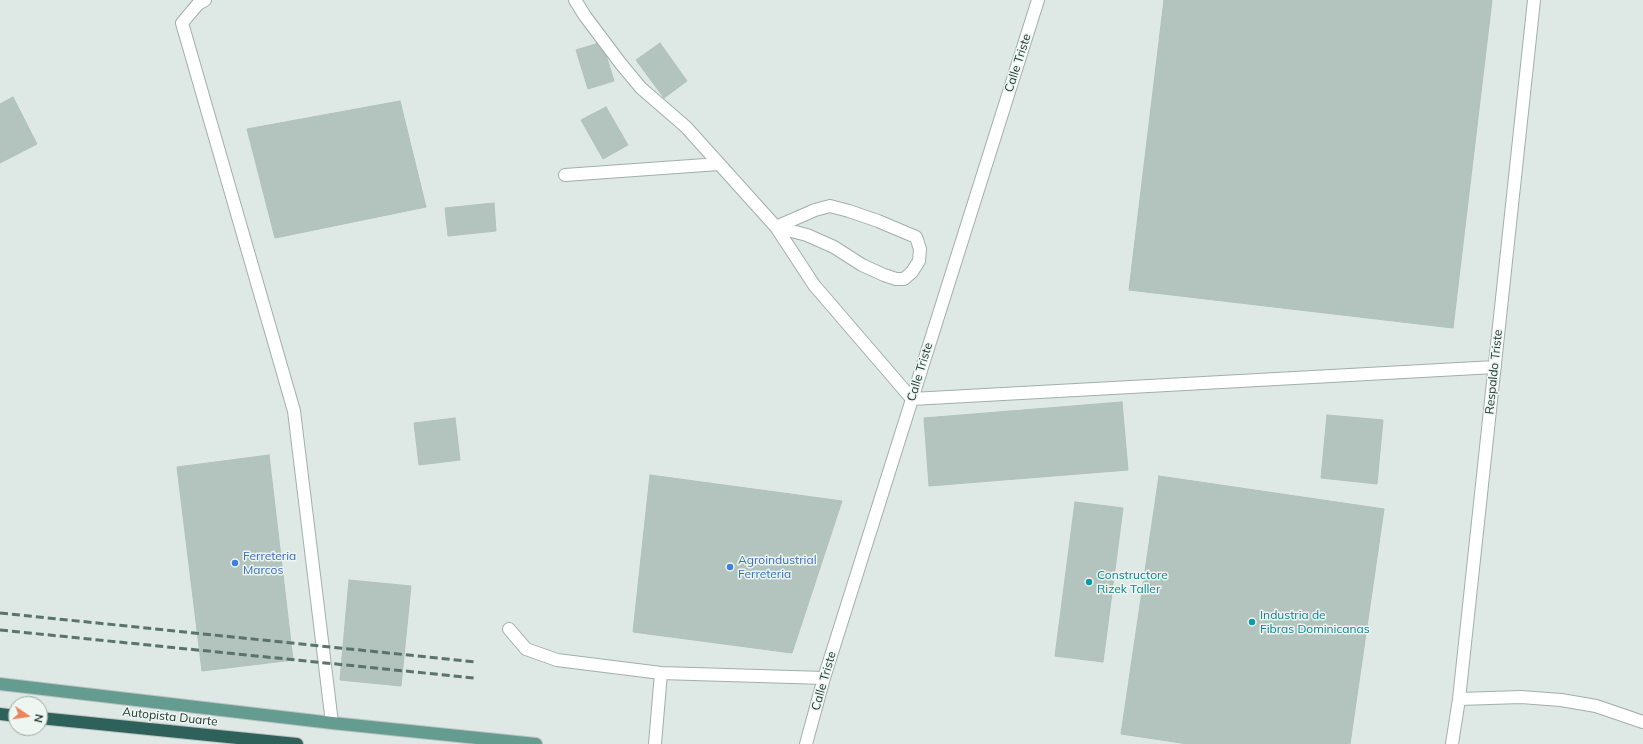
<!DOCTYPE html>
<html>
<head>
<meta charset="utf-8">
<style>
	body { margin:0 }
	#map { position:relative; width:1643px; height:744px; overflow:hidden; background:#dee8e4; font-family:Mulish,sans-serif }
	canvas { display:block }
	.north { position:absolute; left:8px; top:696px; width:40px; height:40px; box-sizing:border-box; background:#eef6f2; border:1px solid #9caaa5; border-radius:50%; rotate:103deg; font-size:11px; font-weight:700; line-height:16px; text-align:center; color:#203732 }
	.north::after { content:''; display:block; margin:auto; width:14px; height:18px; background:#e9845b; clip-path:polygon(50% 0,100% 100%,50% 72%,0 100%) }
</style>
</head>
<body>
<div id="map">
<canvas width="1643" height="744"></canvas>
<div class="north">N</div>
</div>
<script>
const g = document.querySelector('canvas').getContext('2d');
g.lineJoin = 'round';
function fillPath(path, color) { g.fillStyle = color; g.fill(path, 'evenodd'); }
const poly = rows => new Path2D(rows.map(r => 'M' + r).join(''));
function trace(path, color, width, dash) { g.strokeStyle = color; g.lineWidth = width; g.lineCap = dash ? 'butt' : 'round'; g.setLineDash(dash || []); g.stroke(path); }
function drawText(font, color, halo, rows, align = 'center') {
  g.font = font + ' Mulish,sans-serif'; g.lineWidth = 3; g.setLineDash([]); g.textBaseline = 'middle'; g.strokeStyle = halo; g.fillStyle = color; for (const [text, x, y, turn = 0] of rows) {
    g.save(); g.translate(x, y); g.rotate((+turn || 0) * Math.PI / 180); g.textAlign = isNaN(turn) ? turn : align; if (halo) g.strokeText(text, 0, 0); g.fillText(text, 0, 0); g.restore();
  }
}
const building = poly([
	[1164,0,1492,0,1453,328,1129,290,1164,0],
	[602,42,614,81,588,89,576,50,602,42],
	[660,43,687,81,664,98,636,60,660,43],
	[13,97,37,144,0,163,0,104,13,97],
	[400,101,426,207,275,238,247,129,400,101],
	[606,107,628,145,603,159,581,120,606,107],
	[494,203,496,231,448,236,445,208,494,203],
	[1122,402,1128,470,929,486,924,418,1122,402],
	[1327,415,1383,420,1377,484,1321,478,1327,415],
	[455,418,460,460,419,465,414,423,455,418],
	[269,455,293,660,202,671,177,467,269,455],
	[650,475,842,501,792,653,633,632,650,475],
	[1159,476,1384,509,1350,744,1188,744,1121,734,1159,476],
	[1075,502,1123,508,1103,662,1055,656,1075,502],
	[349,580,411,586,401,686,340,680,349,580]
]);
const minor = poly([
	[205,0,198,4,182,23,294,411,332,723],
	[575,0,585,16,621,64,641,88,686,127,776,227,814,285,912,399,1495,367],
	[565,175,719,164],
	[830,206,849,211,878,221,916,237,920,249,919,261,912,272,904,279,896,279,884,275,862,265,834,247,807,235,776,227,815,210,830,206],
	[509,629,526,649,557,660,661,673,824,678],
	[1459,699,1521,697,1561,700,1596,706,1643,722],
	[655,744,661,673],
	[806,744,824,678,1038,0],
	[1452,744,1459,699,1534,0]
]);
const major = poly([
	[0,684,332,723,536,744]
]);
const highway = poly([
	[0,714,16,716],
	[40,718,297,744]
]);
const rail = poly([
	[0,613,476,662],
	[0,630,474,678]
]);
const markers = [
	[235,563,4,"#3f7fe0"],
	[730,567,4,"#3f7fe0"],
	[1089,582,4,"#0f9aa8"],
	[1252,622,4,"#0f9aa8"]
];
const streetNames = [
	["Calle Triste",1018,63,-72],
	["Calle Triste",920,372,-73],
	["Respaldo Triste",1494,372,-84],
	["Calle Triste",824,681,-74],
	["Autopista Duarte",170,717,6]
];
const shopNames = [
	["Ferreteria",243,556],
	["Marcos",243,570],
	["Agroindustrial",738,560],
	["Ferreteria",738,574]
];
const cultureNames = [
	["Constructore",1097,575],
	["Rizek Taller",1097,589],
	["Industria de",1260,615],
	["Fibras Dominicanas",1260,629]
];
fillPath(building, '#b3c3bd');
trace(building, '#b1c1bb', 1);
trace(minor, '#a1afab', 14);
trace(major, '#bcc3c2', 14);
trace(highway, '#bcc3c2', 14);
trace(minor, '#fff', 12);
trace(major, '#659c90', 12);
trace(highway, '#2e6159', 12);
trace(rail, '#5a736d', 3, [8, 4]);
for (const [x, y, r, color] of markers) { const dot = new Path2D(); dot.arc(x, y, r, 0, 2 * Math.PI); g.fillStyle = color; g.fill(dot); trace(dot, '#eef6f2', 1.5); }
drawText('12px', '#203732', '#eef6f2', streetNames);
drawText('12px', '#366cbe', '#eef6f2', shopNames, 'left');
drawText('12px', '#0d838f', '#eef6f2', cultureNames, 'left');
</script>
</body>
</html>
